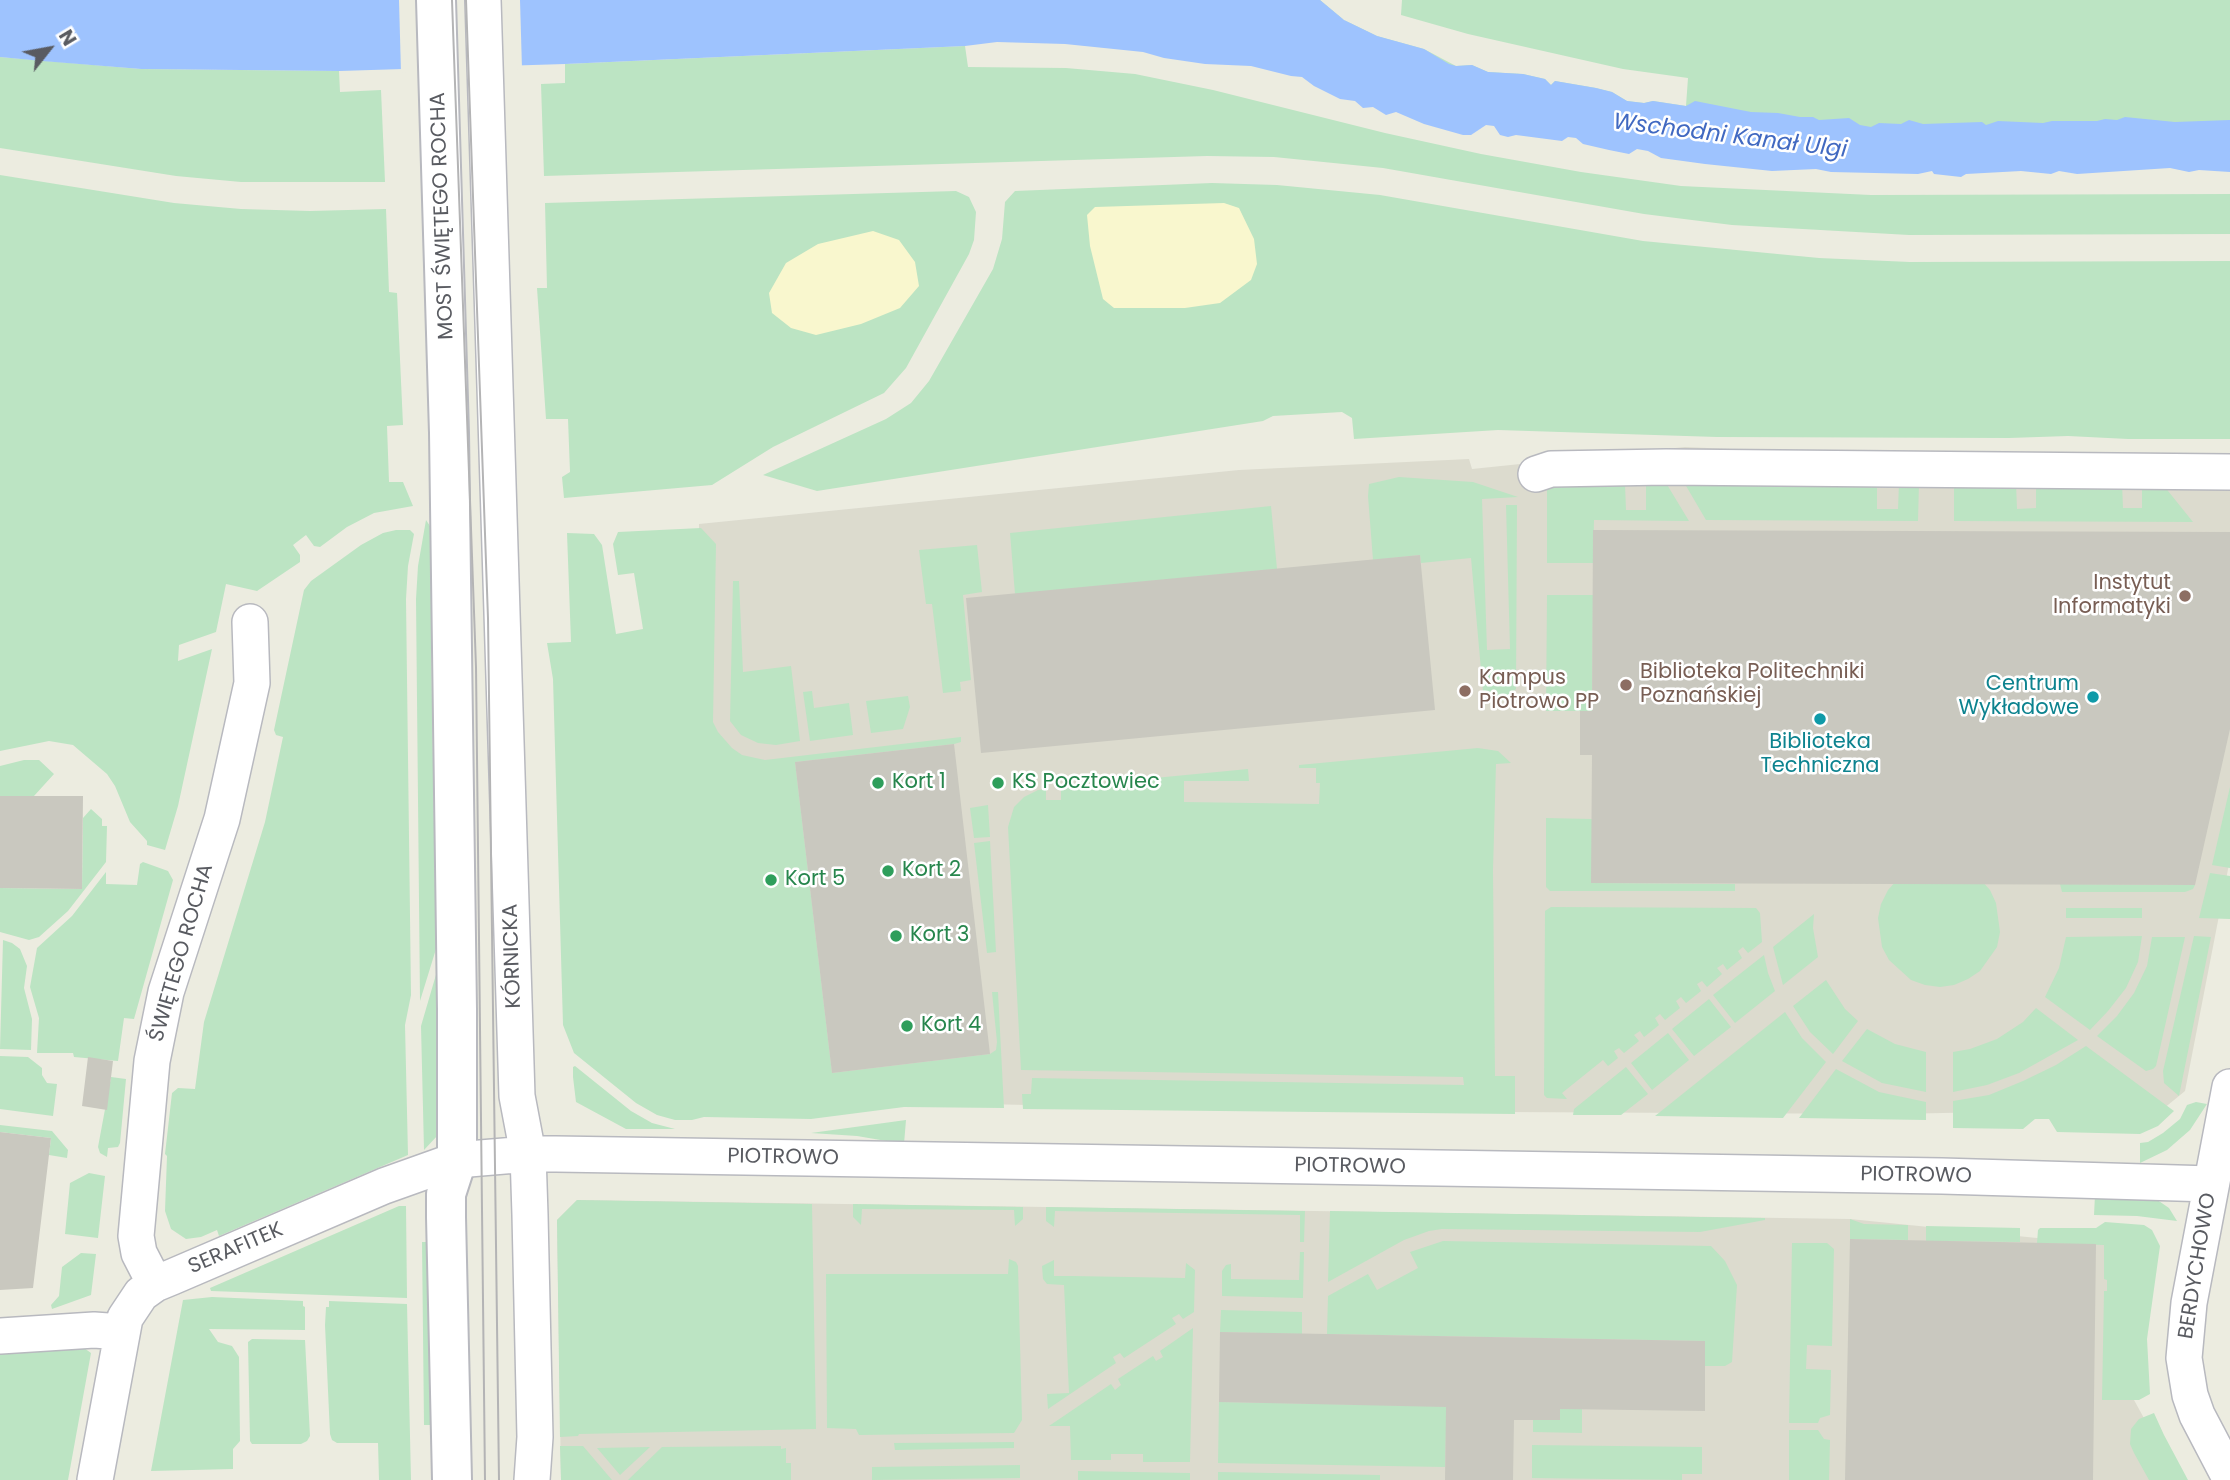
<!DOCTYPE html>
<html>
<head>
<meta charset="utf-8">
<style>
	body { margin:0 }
	#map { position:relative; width:2230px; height:1480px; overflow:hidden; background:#ecece0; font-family:Poppins,sans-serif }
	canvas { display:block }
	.north { position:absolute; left:14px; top:14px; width:70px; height:70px; -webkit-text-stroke:5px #fff; paint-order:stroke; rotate:59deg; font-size:19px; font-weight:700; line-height:28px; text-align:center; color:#595b61 }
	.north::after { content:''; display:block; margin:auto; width:24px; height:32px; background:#595b61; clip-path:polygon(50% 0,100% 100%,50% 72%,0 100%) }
</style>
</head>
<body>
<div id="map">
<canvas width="2230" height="1480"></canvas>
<div class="north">N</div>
</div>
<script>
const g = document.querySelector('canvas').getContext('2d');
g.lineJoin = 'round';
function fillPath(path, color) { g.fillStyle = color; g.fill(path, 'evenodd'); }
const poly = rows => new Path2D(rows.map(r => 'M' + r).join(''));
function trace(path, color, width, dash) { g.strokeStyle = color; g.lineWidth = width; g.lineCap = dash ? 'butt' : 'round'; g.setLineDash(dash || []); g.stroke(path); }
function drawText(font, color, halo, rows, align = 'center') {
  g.font = font + ' Poppins,sans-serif'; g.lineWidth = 5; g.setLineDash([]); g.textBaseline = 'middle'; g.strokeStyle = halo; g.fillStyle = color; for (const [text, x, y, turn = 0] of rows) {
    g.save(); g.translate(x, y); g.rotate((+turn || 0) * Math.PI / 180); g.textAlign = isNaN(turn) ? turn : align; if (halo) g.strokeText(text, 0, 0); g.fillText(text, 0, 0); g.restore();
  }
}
const education = poly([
	[1685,447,2230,471,2230,859,2185,1091,2157,1114,2042,1111,1894,1114,1306,1111,703,1098,699,524,1239,470,1469,459,1472,469],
	[577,1200,1850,1219,2096,1244,2138,1245,2134,1400,2178,1480,561,1480,557,1220]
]);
const green = poly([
	[1314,0,1320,0,1344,20,1377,36,1424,49,1456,66,1472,65,1488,72,1523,74,1545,79,1551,85,1555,81,1596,88,1612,92,1627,101,1644,103,1653,101,1686,106,1688,78,1623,69,1468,34,1401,15,1402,0,2230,0,2230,132,1858,140,1415,68],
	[965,46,968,67,1066,68,1135,74,1213,90,1385,133,1481,154,1581,172,1681,186,1871,195,2230,194,2230,234,1909,235,1732,225,1644,214,1383,168,1274,157,1207,156,544,176,541,84,565,83,565,64],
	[0,57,141,69,339,71,340,92,381,90,385,182,241,182,176,176,0,148],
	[0,175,174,203,241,209,310,211,386,209,389,292,397,293,403,425,387,426,389,482,403,482,413,506,374,513,347,527,320,547,314,546,306,535,293,545,300,555,300,562,257,591,226,584,216,632,179,645,178,661,212,649,178,806,165,850,147,845,147,841,130,822,115,786,107,774,73,745,49,741,0,751],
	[1212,183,1277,185,1380,195,1643,241,1819,258,1910,262,2230,261,2230,439,2128,439,2068,436,2009,438,1717,437,1498,430,1354,439,1352,418,1342,412,1273,416,1263,421,817,491,763,475,886,419,911,403,929,381,993,269,1002,239,1005,202,1015,191],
	[956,191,969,197,976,212,974,240,969,254,906,368,884,393,773,447,712,485,564,498,562,477,570,472,568,419,546,419,537,288,547,288,545,203],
	[1399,477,1473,482,1518,497,1482,499,1487,650,1510,649,1506,505,1517,505,1516,689,1502,701,1493,702,1483,692,1471,558,1421,563,1420,555,1373,560,1368,496,1369,484],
	[1663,478,1689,521,1594,520,1593,563,1547,563,1547,485,1625,484,1626,510,1646,510,1646,483],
	[1682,479,1877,483,1877,509,1898,509,1899,483,1919,483,1918,521,1706,520],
	[2036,482,2122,483,2123,508,2142,508,2142,482,2164,486,2193,522,1954,521,1954,483,2016,483,2017,509,2036,508],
	[1271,506,1277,569,1015,594,1010,533],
	[426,520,432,529,431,639,436,949,420,1001,416,599,418,566],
	[701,528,716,544,713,722,718,732,732,748,742,755,765,760,961,737,961,742,954,744,795,762,832,1073,990,1054,996,1050,997,1042,992,992,998,992,1004,1108,904,1107,811,1119,704,1117,692,1120,675,1120,657,1115,636,1103,574,1053,563,1025,553,679,547,643,571,642,567,533,594,534,602,545,616,634,643,629,634,573,618,575,613,544,618,532],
	[396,530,410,530,414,534,408,566,406,599,411,995,405,1025,408,1155,219,1236,217,1230,201,1237,186,1239,171,1229,165,1211,167,1156,165,1154,172,1093,178,1088,195,1089,204,1022,265,822,283,737,276,735,274,730,304,590,311,581,361,545,383,533],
	[977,545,982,592,963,595,971,680,960,682,961,691,943,693,932,604,926,604,919,550],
	[733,581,739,581,743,672,791,666,800,741,776,745,758,743,741,735,730,721],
	[1547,595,1593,595,1592,711,1546,711],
	[812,691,814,708,849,703,853,735,810,741,803,692],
	[908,696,910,707,903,729,871,733,866,701],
	[1478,748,1498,751,1511,763,1496,764,1493,870,1495,1076,1515,1076,1515,1114,1023,1109,1022,1094,1031,1094,1032,1078,1464,1085,1463,1077,1021,1070,1008,827,1014,807,1024,797,1038,790,1046,789,1046,800,1061,800,1061,787,1248,769,1249,781,1184,781,1184,802,1319,804,1320,783,1316,783,1316,768,1299,768,1299,765],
	[24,760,39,760,54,774,34,796,0,796,0,766],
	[2230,787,2230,868,2212,865],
	[988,805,990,837,974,838,970,808],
	[91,809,102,819,102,826,107,826,106,862,68,911,39,937,29,940,0,932,0,888,82,889,83,818],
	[1546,818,1592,819,1592,883,1735,884,1735,891,1550,891,1546,887],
	[990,841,996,952,987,953,974,843],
	[143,862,168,871,173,880,134,1019,124,1018,118,1061,74,1057,73,1053,37,1053,39,1018,30,987,37,948,72,916,106,872,106,884,137,885,140,864],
	[2210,873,2230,876,2230,919,2199,918],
	[1898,879,1980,879,1990,890,1996,903,2000,932,1997,947,1980,971,1968,979,1954,985,1940,987,1925,985,1911,980,1889,960,1882,947,1878,918,1881,904,1888,890],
	[2060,884,2167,885,2195,885,2193,889,2185,892,2062,892],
	[1551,907,1756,908,1760,913,1762,942,1748,953,1743,947,1738,951,1742,958,1727,970,1723,964,1717,968,1722,974,1707,987,1702,981,1697,984,1701,991,1686,1003,1681,997,1676,1001,1680,1008,1665,1020,1660,1014,1655,1018,1659,1025,1644,1037,1640,1031,1634,1035,1639,1041,1624,1053,1619,1048,1614,1051,1618,1058,1608,1066,1603,1060,1562,1093,1567,1099,1547,1098,1544,1095,1545,911],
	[2066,908,2142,908,2142,918,2066,918],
	[1814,914,1813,928,1818,957,1783,985,1773,947],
	[2142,936,2138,962,2126,988,2108,1011,2090,1030,2045,997,2059,968,2066,937],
	[2194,936,2211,937,2179,1096,2164,1083,2163,1071],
	[2152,937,2185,937,2156,1066,2153,1069,2146,1071,2097,1036,2117,1016,2134,993,2147,966],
	[3,940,12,943,20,949,27,966,24,988,32,1019,31,1050,0,1049],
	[1764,955,1768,973,1775,991,1735,1023,1713,995],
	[440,961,438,1135,424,1150,421,1026],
	[1826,980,1845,1009,1858,1021,1833,1054,1810,1032,1793,1006],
	[1709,999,1731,1027,1694,1056,1672,1029],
	[2036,1008,2078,1040,2019,1073,1987,1085,1953,1092,1953,1052,1970,1049,1997,1039,2023,1022],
	[1785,1012,1802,1038,1826,1062,1783,1118,1655,1116],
	[1867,1029,1895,1044,1926,1052,1926,1092,1882,1083,1842,1061],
	[1668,1033,1689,1060,1652,1090,1631,1063],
	[2086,1046,2174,1111,2158,1126,2140,1134,2057,1132,2049,1119,2035,1119,2023,1129,1953,1128,1953,1101,1989,1095,2023,1081,2056,1065],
	[0,1056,28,1057,42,1068,42,1075,47,1083,57,1084,53,1116,0,1109],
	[575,1066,631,1111,652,1123,675,1129,626,1129,576,1102,573,1077,573,1067],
	[1626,1067,1648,1094,1621,1115,1573,1115,1574,1109],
	[1836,1069,1879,1092,1926,1102,1926,1120,1799,1118],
	[111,1077,126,1079,120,1143,118,1147,108,1148,107,1157,100,1153,98,1147],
	[2196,1102,2207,1104,2190,1130,2167,1150,2140,1163,2140,1143,2148,1142,2163,1133,2180,1119,2187,1105],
	[906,1120,904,1144,857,1136,811,1133],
	[0,1125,52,1131,68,1150,67,1158,49,1155,51,1138,0,1132],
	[89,1173,105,1176,98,1238,65,1234,70,1183],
	[2095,1195,2153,1197,2169,1208,2177,1221,2137,1216,2094,1215],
	[577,1200,812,1204,816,1429,579,1434,578,1436,560,1437,557,1220],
	[853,1204,1023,1207,1023,1219,1015,1226,1014,1210,862,1209,861,1225,853,1217],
	[399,1206,406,1206,407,1298,211,1291,210,1288],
	[1046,1207,1305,1211,1304,1242,1300,1242,1300,1215,1055,1211,1054,1227,1046,1221],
	[1330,1211,1765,1218,1765,1220,1700,1232,1442,1229,1429,1231,1404,1240,1328,1282],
	[1850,1219,1864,1224,1908,1225,1908,1240,1850,1239],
	[2105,1222,2144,1225,2152,1230,2160,1246,2147,1339,2150,1394,2139,1400,2102,1400,2104,1291,2107,1291,2107,1280,2104,1279,2104,1245,2037,1243,2038,1230,2040,1228,2096,1228],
	[1926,1226,2020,1228,2020,1242,1926,1241],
	[1443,1241,1711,1246,1725,1261,1737,1285,1732,1362,1725,1366,1705,1366,1705,1341,1327,1334,1328,1296,1368,1274,1377,1290,1418,1268,1410,1252],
	[422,1242,436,1242,437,1425,424,1425],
	[1792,1243,1827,1243,1834,1249,1832,1346,1807,1345,1806,1369,1831,1370,1830,1415,1820,1418,1818,1423,1789,1423],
	[1300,1252,1304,1252,1303,1298,1222,1296,1222,1271,1226,1265,1231,1264,1231,1279,1299,1280],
	[81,1253,96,1254,91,1295,52,1309,51,1305,59,1296,62,1267],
	[1009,1259,1016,1262,1018,1266,1022,1420,1014,1433,859,1435,856,1429,827,1428,826,1274,1008,1274],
	[1054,1260,1054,1276,1072,1276,1185,1278,1186,1263,1195,1270,1194,1312,1183,1319,1179,1314,1172,1318,1176,1324,1124,1358,1120,1353,1113,1357,1116,1363,1048,1409,1047,1394,1069,1393,1064,1285,1047,1284,1043,1279,1042,1266],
	[212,1297,303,1301,303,1306,305,1307,305,1330,209,1329,218,1342,232,1346,239,1357,240,1441,233,1449,233,1469,151,1471,183,1300],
	[329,1301,407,1304,411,1480,379,1480,378,1443,337,1443,332,1440,330,1434,325,1325,326,1307,329,1307],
	[1221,1310,1302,1312,1302,1334,1220,1332],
	[1193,1328,1190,1462,1143,1462,1143,1454,1111,1454,1111,1460,1071,1460,1070,1426,1049,1426,1111,1384,1115,1390,1121,1385,1118,1379,1153,1356,1156,1361,1163,1357,1160,1351],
	[252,1339,305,1340,310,1436,307,1441,301,1444,252,1444,250,1441,248,1342],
	[0,1346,84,1348,91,1353,68,1480,0,1480],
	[1219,1402,1487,1407,1486,1431,1446,1431,1445,1467,1218,1463],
	[1560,1409,1582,1409,1582,1433,1533,1432,1533,1420,1559,1420],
	[2154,1413,2164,1435,2188,1480,2149,1480,2134,1453,2130,1444,2131,1429,2139,1419],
	[1789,1430,1818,1430,1824,1439,1830,1440,1829,1480,1789,1480],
	[1014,1442,1014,1448,895,1450,894,1443],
	[1532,1445,1702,1447,1702,1474,1682,1474,1682,1480,1532,1478],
	[560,1446,583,1446,612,1480,561,1480],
	[781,1446,781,1449,786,1448,786,1463,791,1463,791,1480,628,1480,662,1447],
	[650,1447,620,1475,597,1448,649,1447],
	[1020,1465,1020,1478,872,1480,872,1467],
	[1078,1471,1190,1473,1190,1480,1078,1480],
	[1218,1472,1380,1475,1380,1480,1218,1480]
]);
const sand = poly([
	[1224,203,1239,208,1254,239,1257,264,1251,280,1220,303,1185,308,1114,308,1103,299,1090,246,1087,215,1095,207],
	[873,231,899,240,915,262,919,286,900,308,861,324,816,335,791,328,772,313,769,293,786,263,818,244]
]);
const water = poly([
	[0,0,1320,0,1344,20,1377,36,1424,49,1449,64,1456,66,1472,65,1488,72,1523,74,1545,79,1551,85,1555,81,1596,88,1612,92,1627,101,1644,103,1653,101,1686,106,1695,101,1751,112,1778,113,1800,117,1813,117,1819,120,1849,118,1860,125,1871,127,1879,123,1901,124,1909,120,1923,124,1982,122,1986,125,1998,121,2043,123,2052,121,2097,121,2105,119,2117,120,2125,117,2175,122,2230,120,2230,172,2199,170,2189,172,2170,168,2077,174,2059,171,2051,174,2021,171,1966,174,1961,177,1934,174,1932,171,1918,174,1831,172,1816,169,1772,171,1705,164,1661,158,1648,151,1637,149,1629,154,1609,150,1583,144,1576,138,1568,137,1562,141,1516,135,1508,137,1500,135,1494,126,1486,125,1471,135,1463,135,1424,124,1396,112,1386,115,1373,107,1363,108,1355,101,1340,99,1314,86,1302,77,1291,76,1251,66,1205,64,1164,58,1143,52,1065,44,997,42,965,46,565,64,339,71,141,69,42,61,0,57]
]);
const pier = poly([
	[399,0,520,0,522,69,401,73]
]);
const building = poly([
	[1593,530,2230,532,2230,729,2195,885,1591,883,1592,755,1580,755,1580,711,1592,711],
	[1420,555,1435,710,981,753,966,598],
	[954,744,990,1054,832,1073,795,762],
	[0,796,83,796,82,889,0,888],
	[88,1057,113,1061,107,1110,82,1106],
	[0,1132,51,1138,33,1288,0,1290],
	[1850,1239,2096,1244,2093,1480,1845,1480],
	[1220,1332,1705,1341,1705,1411,1560,1409,1560,1420,1514,1420,1513,1480,1445,1480,1446,1407,1219,1402]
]);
const minor = poly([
	[483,0,517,1096,528,1154,530,1215,535,1437,532,1480],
	[1536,474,1551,469,1666,467,2230,472],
	[2230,1087,2189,1303,2184,1358,2190,1395,2197,1415,2230,1478],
	[155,1284,139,1253,136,1236,152,1061,166,992,222,819,252,683,250,622],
	[0,1336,94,1330,122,1332],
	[95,1480,125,1318,141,1294,155,1284,172,1277,384,1186,457,1160,528,1154,556,1154,1942,1176,2211,1184]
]);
const tertiary = poly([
	[436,0,449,433,457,1009,457,1160,446,1194,446,1217,452,1480]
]);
const tram = poly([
	[452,0,476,667,485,1480],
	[466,0,488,618,499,1480]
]);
const markers = [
	[2185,596,7,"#8d6e63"],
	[1626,685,7,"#8d6e63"],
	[1465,691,7,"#8d6e63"],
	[2093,697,7,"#0f9aa8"],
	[1820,719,7,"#0f9aa8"],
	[878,783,7,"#2e9e5b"],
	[998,783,7,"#2e9e5b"],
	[888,871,7,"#2e9e5b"],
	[771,880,7,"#2e9e5b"],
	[896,936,7,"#2e9e5b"],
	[907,1026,7,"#2e9e5b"]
];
const streetNames = [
	["MOST ŚWIĘTEGO ROCHA",443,216,-92],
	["ŚWIĘTEGO ROCHA",182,953,-74],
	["KÓRNICKA",513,956,-92],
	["PIOTROWO",783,1158,1],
	["PIOTROWO",1350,1167,1],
	["PIOTROWO",1916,1176,1],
	["SERAFITEK",236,1249,-23],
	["BERDYCHOWO",2198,1266,-81]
];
const educationNames = [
	["Instytut",2171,584,"right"],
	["Informatyki",2171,608,"right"],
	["Biblioteka Politechniki",1640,673],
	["Poznańskiej",1640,697],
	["Kampus",1479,679],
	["Piotrowo PP",1479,703]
];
const cultureNames = [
	["Centrum",2079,685],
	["Wykładowe",2079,709],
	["Biblioteka",1820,743,"center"],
	["Techniczna",1820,767,"center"]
];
const leisureNames = [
	["Kort 1",892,783],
	["KS Pocztowiec",1012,783],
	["Kort 2",902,871],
	["Kort 5",785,880],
	["Kort 3",910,936],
	["Kort 4",921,1026]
];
const waterNames = [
	["Wschodni Kanał Ulgi",1730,137,7]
];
fillPath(education, '#dcdbce');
fillPath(green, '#bce4c3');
fillPath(sand, '#f9f7ce');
fillPath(water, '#9ec3fe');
fillPath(pier, '#ecece0');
fillPath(building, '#c9c8bf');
trace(minor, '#b8b9bf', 38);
trace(tertiary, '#b8b9bf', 42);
trace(minor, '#fff', 35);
trace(tertiary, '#fff', 38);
trace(tram, '#b4b4b5', 2);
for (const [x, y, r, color] of markers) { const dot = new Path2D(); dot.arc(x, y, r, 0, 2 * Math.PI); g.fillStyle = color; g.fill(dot); trace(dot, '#fff', 2.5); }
drawText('21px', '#595b61', '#fff', streetNames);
drawText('21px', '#785e54', '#fff', educationNames, 'left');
drawText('21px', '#0d838f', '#fff', cultureNames, 'right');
drawText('21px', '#27864d', '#fff', leisureNames, 'left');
drawText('italic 23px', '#4169c1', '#fff', waterNames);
</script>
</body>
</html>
